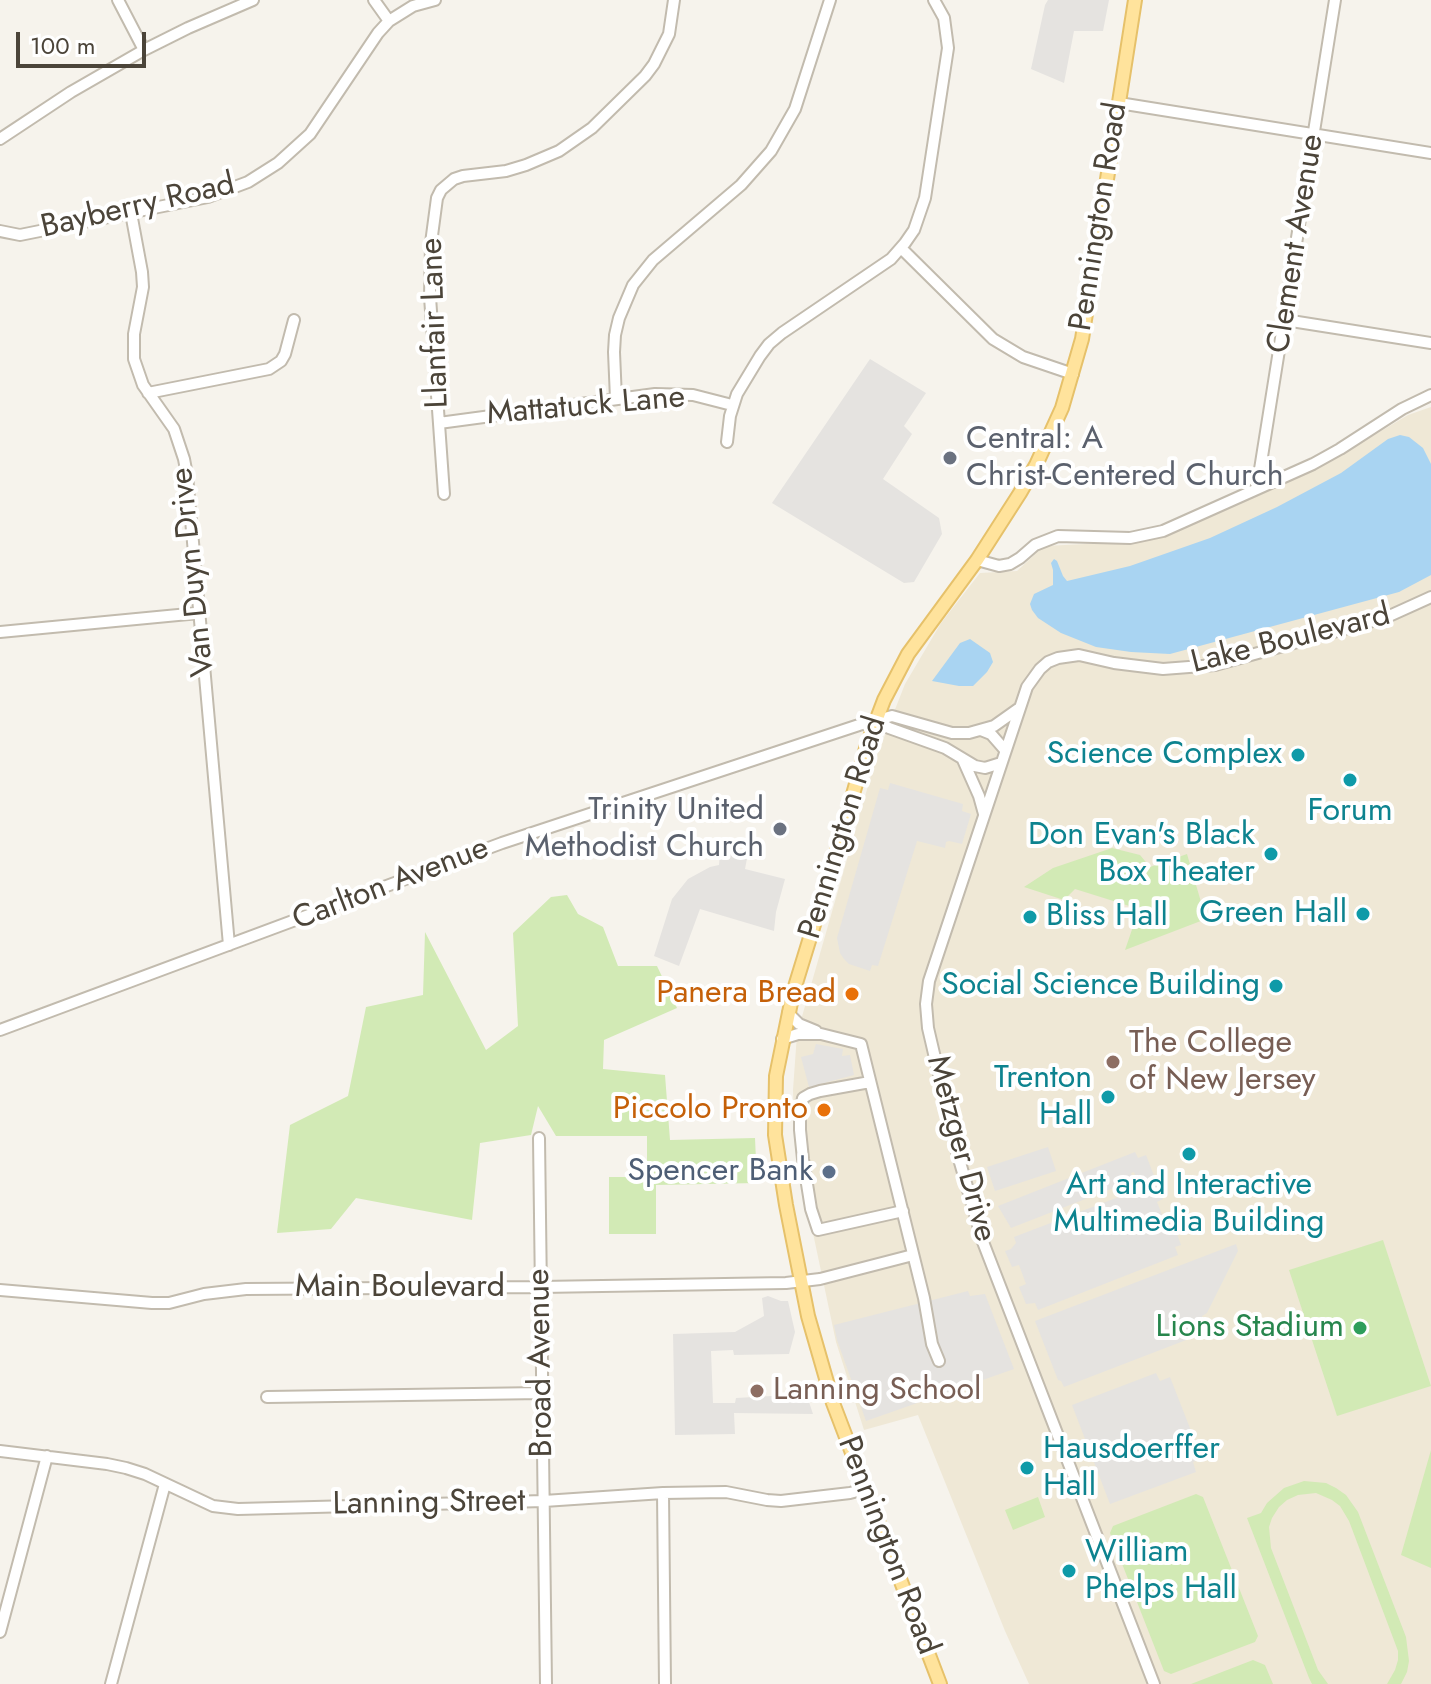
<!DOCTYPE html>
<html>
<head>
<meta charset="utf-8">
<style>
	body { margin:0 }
	#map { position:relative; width:1431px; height:1684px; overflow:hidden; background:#f6f3ec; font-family:Jost,sans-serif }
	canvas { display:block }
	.scale { position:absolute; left:16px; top:32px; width:130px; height:36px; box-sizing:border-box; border:4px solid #4b4439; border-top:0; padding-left:10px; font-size:24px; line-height:28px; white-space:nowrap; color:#4b4439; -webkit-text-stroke:6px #fff; paint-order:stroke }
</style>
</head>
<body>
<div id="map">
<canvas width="1431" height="1684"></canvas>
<div class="scale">100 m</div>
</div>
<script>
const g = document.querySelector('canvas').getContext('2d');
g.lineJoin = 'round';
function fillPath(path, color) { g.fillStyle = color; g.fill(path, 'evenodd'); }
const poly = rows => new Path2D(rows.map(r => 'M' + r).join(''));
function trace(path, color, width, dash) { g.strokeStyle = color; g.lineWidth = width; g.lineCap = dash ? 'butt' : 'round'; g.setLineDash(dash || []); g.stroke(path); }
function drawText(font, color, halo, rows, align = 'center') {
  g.font = font + ' Jost,sans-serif'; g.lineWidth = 8; g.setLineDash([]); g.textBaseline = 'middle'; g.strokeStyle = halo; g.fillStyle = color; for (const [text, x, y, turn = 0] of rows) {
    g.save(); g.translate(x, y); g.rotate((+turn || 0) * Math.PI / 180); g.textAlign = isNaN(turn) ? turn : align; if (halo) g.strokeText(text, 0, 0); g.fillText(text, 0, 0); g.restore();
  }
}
const education = poly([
	[1431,407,1431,1684,1029,1684,1005,1631,918,1415,864,1430,836,1342,795,1148,793,1090,797,1034,876,758,905,684,941,623,980,573,1017,571,1044,546,1147,541,1204,519,1324,465,1408,415]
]);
const green = poly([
	[1112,848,1140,855,1150,867,1187,854,1206,919,1125,950,1139,909,1075,889,1064,900,1024,887,1053,868],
	[567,895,578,914,603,927,618,966,657,966,677,1008,604,1040,603,1069,665,1075,670,1140,755,1138,757,1183,656,1185,656,1234,609,1234,609,1177,647,1177,647,1136,556,1136,538,1106,531,1135,480,1143,472,1220,356,1198,331,1229,277,1233,290,1125,348,1096,366,1007,423,995,425,932,486,1050,518,1026,513,933,551,897],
	[1383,1240,1431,1386,1337,1416,1289,1270],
	[1431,1450,1431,1568,1401,1555],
	[1304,1481,1326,1483,1336,1488,1346,1495,1358,1512,1406,1637,1409,1661,1407,1672,1401,1684,1387,1684,1395,1670,1398,1660,1398,1651,1349,1521,1340,1506,1332,1500,1316,1493,1298,1495,1287,1500,1279,1507,1272,1518,1269,1527,1271,1548,1318,1670,1328,1684,1312,1684,1309,1678,1247,1518,1261,1513,1267,1503,1284,1488],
	[1196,1494,1203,1497,1258,1636,1255,1642,1171,1674,1164,1671,1110,1533,1113,1526],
	[1038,1497,1045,1517,1013,1530,1005,1510],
	[1253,1660,1265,1665,1273,1684,1191,1684]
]);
const parking = poly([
	[1048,0,1109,0,1103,31,1074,31,1064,83,1031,69,1045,5],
	[870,359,926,393,904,426,912,434,883,479,939,518,942,534,914,582,904,583,772,503],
	[890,783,963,804,962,811,971,814,962,844,949,841,946,842,945,848,917,841,878,966,872,965,870,971,849,964,844,959,840,953,837,938,880,788,888,790],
	[742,851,748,853,745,869,785,879,776,912,774,931,700,909,679,966,654,956,672,899,688,879,710,867,719,865,720,852],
	[816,1044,843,1049,842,1056,850,1055,854,1075,809,1087,801,1057,813,1054],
	[1048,1147,1056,1171,995,1191,987,1167],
	[1135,1152,1138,1158,1146,1155,1163,1199,1157,1202,1163,1217,1170,1214,1181,1245,1175,1247,1178,1255,1038,1310,1035,1303,1026,1304,1019,1287,1026,1284,1019,1265,1012,1267,1005,1251,1011,1249,1016,1243,1014,1237,1137,1190,1140,1196,1143,1195,1134,1172,1131,1173,1134,1180,1011,1228,998,1206],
	[1236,1244,1238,1251,1207,1313,1202,1316,1207,1332,1064,1387,1061,1381,1058,1380,1035,1321],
	[968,1291,970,1296,985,1294,1014,1369,866,1421,837,1340,834,1325],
	[768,1296,781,1301,788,1301,795,1332,789,1354,734,1355,733,1350,711,1351,713,1403,735,1403,736,1398,790,1395,809,1402,813,1414,734,1413,735,1434,675,1435,673,1334,735,1332,764,1316,762,1298],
	[1156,1373,1160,1381,1170,1377,1202,1459,1193,1462,1196,1472,1110,1504,1072,1405]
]);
const water = poly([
	[1400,435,1409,437,1423,448,1431,464,1431,575,1399,592,1170,654,1131,652,1096,647,1061,633,1038,618,1032,610,1030,604,1034,594,1053,585,1053,570,1051,563,1054,559,1057,561,1063,576,1067,581,1130,566,1210,538,1277,507,1341,473,1388,439],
	[970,639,990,653,993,662,987,672,973,686,959,686,932,681,960,643]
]);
const minor = poly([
	[118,0,144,50],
	[374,0,389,21],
	[1119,103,1431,153],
	[0,139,71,92,144,50,188,28,253,0],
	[131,213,142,272,143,287,134,334,134,359,143,385,174,429,184,459,187,475,229,945],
	[0,231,20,235,208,197,248,182,278,163,310,134,378,33,389,21,413,6,435,0],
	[901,248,993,339,1023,357,1073,374],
	[1285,320,1431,343],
	[148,393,269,369,281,361,285,354,294,320],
	[616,399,614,352,615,335,619,318,633,285,653,260,741,185,771,151,795,109,830,0],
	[439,423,655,394,693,395,732,405],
	[727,442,730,416,737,394,760,356,769,344,782,333,891,259,905,243,914,230,925,198,948,48,944,18,934,0],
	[1257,488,1335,0],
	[444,494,430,297,431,243,437,198,441,190,454,179,463,176,506,171,526,165,559,151,592,128,645,76,654,64,669,34,674,0],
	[977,560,999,566,1010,564,1020,558,1035,545,1058,536,1130,538,1163,531,1313,464,1340,449,1402,409,1431,395],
	[0,632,199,613],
	[876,720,889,728,945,748,975,766,985,768,1001,763],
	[981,730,991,734,1005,750],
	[963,760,979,796,984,814],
	[788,1013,799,1024,816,1031],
	[0,1030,502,843,859,725,892,716,952,733,969,733,994,726,1018,709],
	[782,1039,798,1034,821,1034,861,1044,924,1298,932,1344,939,1361],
	[870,1082,820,1091,810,1094,803,1098,800,1112,800,1130,803,1159,811,1209,818,1230,903,1211],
	[539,1138,546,1684],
	[0,1290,152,1303,169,1303,204,1294,246,1289,541,1287,786,1283,820,1279,913,1255],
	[267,1397,542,1393],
	[0,1451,107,1464,126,1468,145,1474,213,1506,238,1509,544,1501,663,1493,726,1492,767,1500,781,1501,850,1493,865,1489],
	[663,1493,665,1684],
	[0,1632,47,1456],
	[111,1684,165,1484],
	[1154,1684,983,1242,957,1152,928,1028,926,1004,929,981,1027,687,1040,669,1048,662,1058,658,1079,655,1114,663,1163,669,1215,665,1387,617,1431,597]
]);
const major = poly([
	[940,1684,833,1403,808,1316,786,1205,775,1135,776,1076,793,993,840,840,867,745,884,700,908,654,977,560,1020,493,1036,465,1062,408,1082,339,1135,0]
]);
const markers = [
	[950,458,8,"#6b7280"],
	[1298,755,8,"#0f9aa8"],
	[1350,780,8,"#0f9aa8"],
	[780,829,8,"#6b7280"],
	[1271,854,8,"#0f9aa8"],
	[1363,914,8,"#0f9aa8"],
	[1030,917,8,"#0f9aa8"],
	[1276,986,8,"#0f9aa8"],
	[852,994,8,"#e8710a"],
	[1113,1062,8,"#8d6e63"],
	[1108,1097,8,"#0f9aa8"],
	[824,1110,8,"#e8710a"],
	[1189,1154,8,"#0f9aa8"],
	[829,1172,8,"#5c6f8a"],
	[1360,1328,8,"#2e9e5b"],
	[757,1391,8,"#8d6e63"],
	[1027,1468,8,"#0f9aa8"],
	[1069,1571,8,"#0f9aa8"]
];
const streetNames = [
	["Bayberry Road",138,207,-13],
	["Pennington Road",1100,217,-81],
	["Clement Avenue",1297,244,-81],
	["Llanfair Lane",436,323,-92],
	["Mattatuck Lane",586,407,-5],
	["Van Duyn Drive",194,572,-96],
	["Lake Boulevard",1291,640,-14],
	["Pennington Road",844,828,-73],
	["Carlton Avenue",391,885,-21],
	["Metzger Drive",960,1149,75],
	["Main Boulevard",400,1288],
	["Broad Avenue",542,1363,-91],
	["Lanning Street",429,1504,-1],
	["Pennington Road",887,1546,69]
];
const worshipNames = [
	["Central: A",966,440],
	["Christ-Centered Church",966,477],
	["Trinity United",764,811,"right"],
	["Methodist Church",764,848,"right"]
];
const cultureNames = [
	["Science Complex",1282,755],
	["Forum",1350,812,"center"],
	["Don Evan's Black",1255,836],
	["Box Theater",1255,873],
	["Green Hall",1347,914],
	["Bliss Hall",1046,917,"left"],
	["Social Science Building",1260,986],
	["Trenton",1092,1079],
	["Hall",1092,1116],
	["Art and Interactive",1189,1186,"center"],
	["Multimedia Building",1189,1223,"center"],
	["Hausdoerffer",1043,1450,"left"],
	["Hall",1043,1487,"left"],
	["William",1085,1553,"left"],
	["Phelps Hall",1085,1590,"left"]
];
const foodNames = [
	["Panera Bread",836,994],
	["Piccolo Pronto",808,1110]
];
const educationNames = [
	["The College",1129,1044],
	["of New Jersey",1129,1081],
	["Lanning School",773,1391]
];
const serviceNames = [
	["Spencer Bank",813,1172]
];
const leisureNames = [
	["Lions Stadium",1344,1328]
];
fillPath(education, '#efe8d6');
fillPath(green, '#d2eab5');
fillPath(parking, '#e5e3e0');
fillPath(water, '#a9d4f2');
trace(minor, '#c2bbae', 14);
trace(major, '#e6c16a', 16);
trace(minor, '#fff', 10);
trace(major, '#ffe39c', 12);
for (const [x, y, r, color] of markers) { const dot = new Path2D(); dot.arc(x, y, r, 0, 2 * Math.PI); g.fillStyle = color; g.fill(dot); trace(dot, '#fff', 3); }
drawText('32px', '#4b4439', '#fff', streetNames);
drawText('32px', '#5b616d', '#fff', worshipNames, 'left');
drawText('32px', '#0d838f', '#fff', cultureNames, 'right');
drawText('32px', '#c56008', '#fff', foodNames, 'right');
drawText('32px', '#785e54', '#fff', educationNames, 'left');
drawText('32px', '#4e5e75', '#fff', serviceNames, 'right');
drawText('32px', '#27864d', '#fff', leisureNames, 'right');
</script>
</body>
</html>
